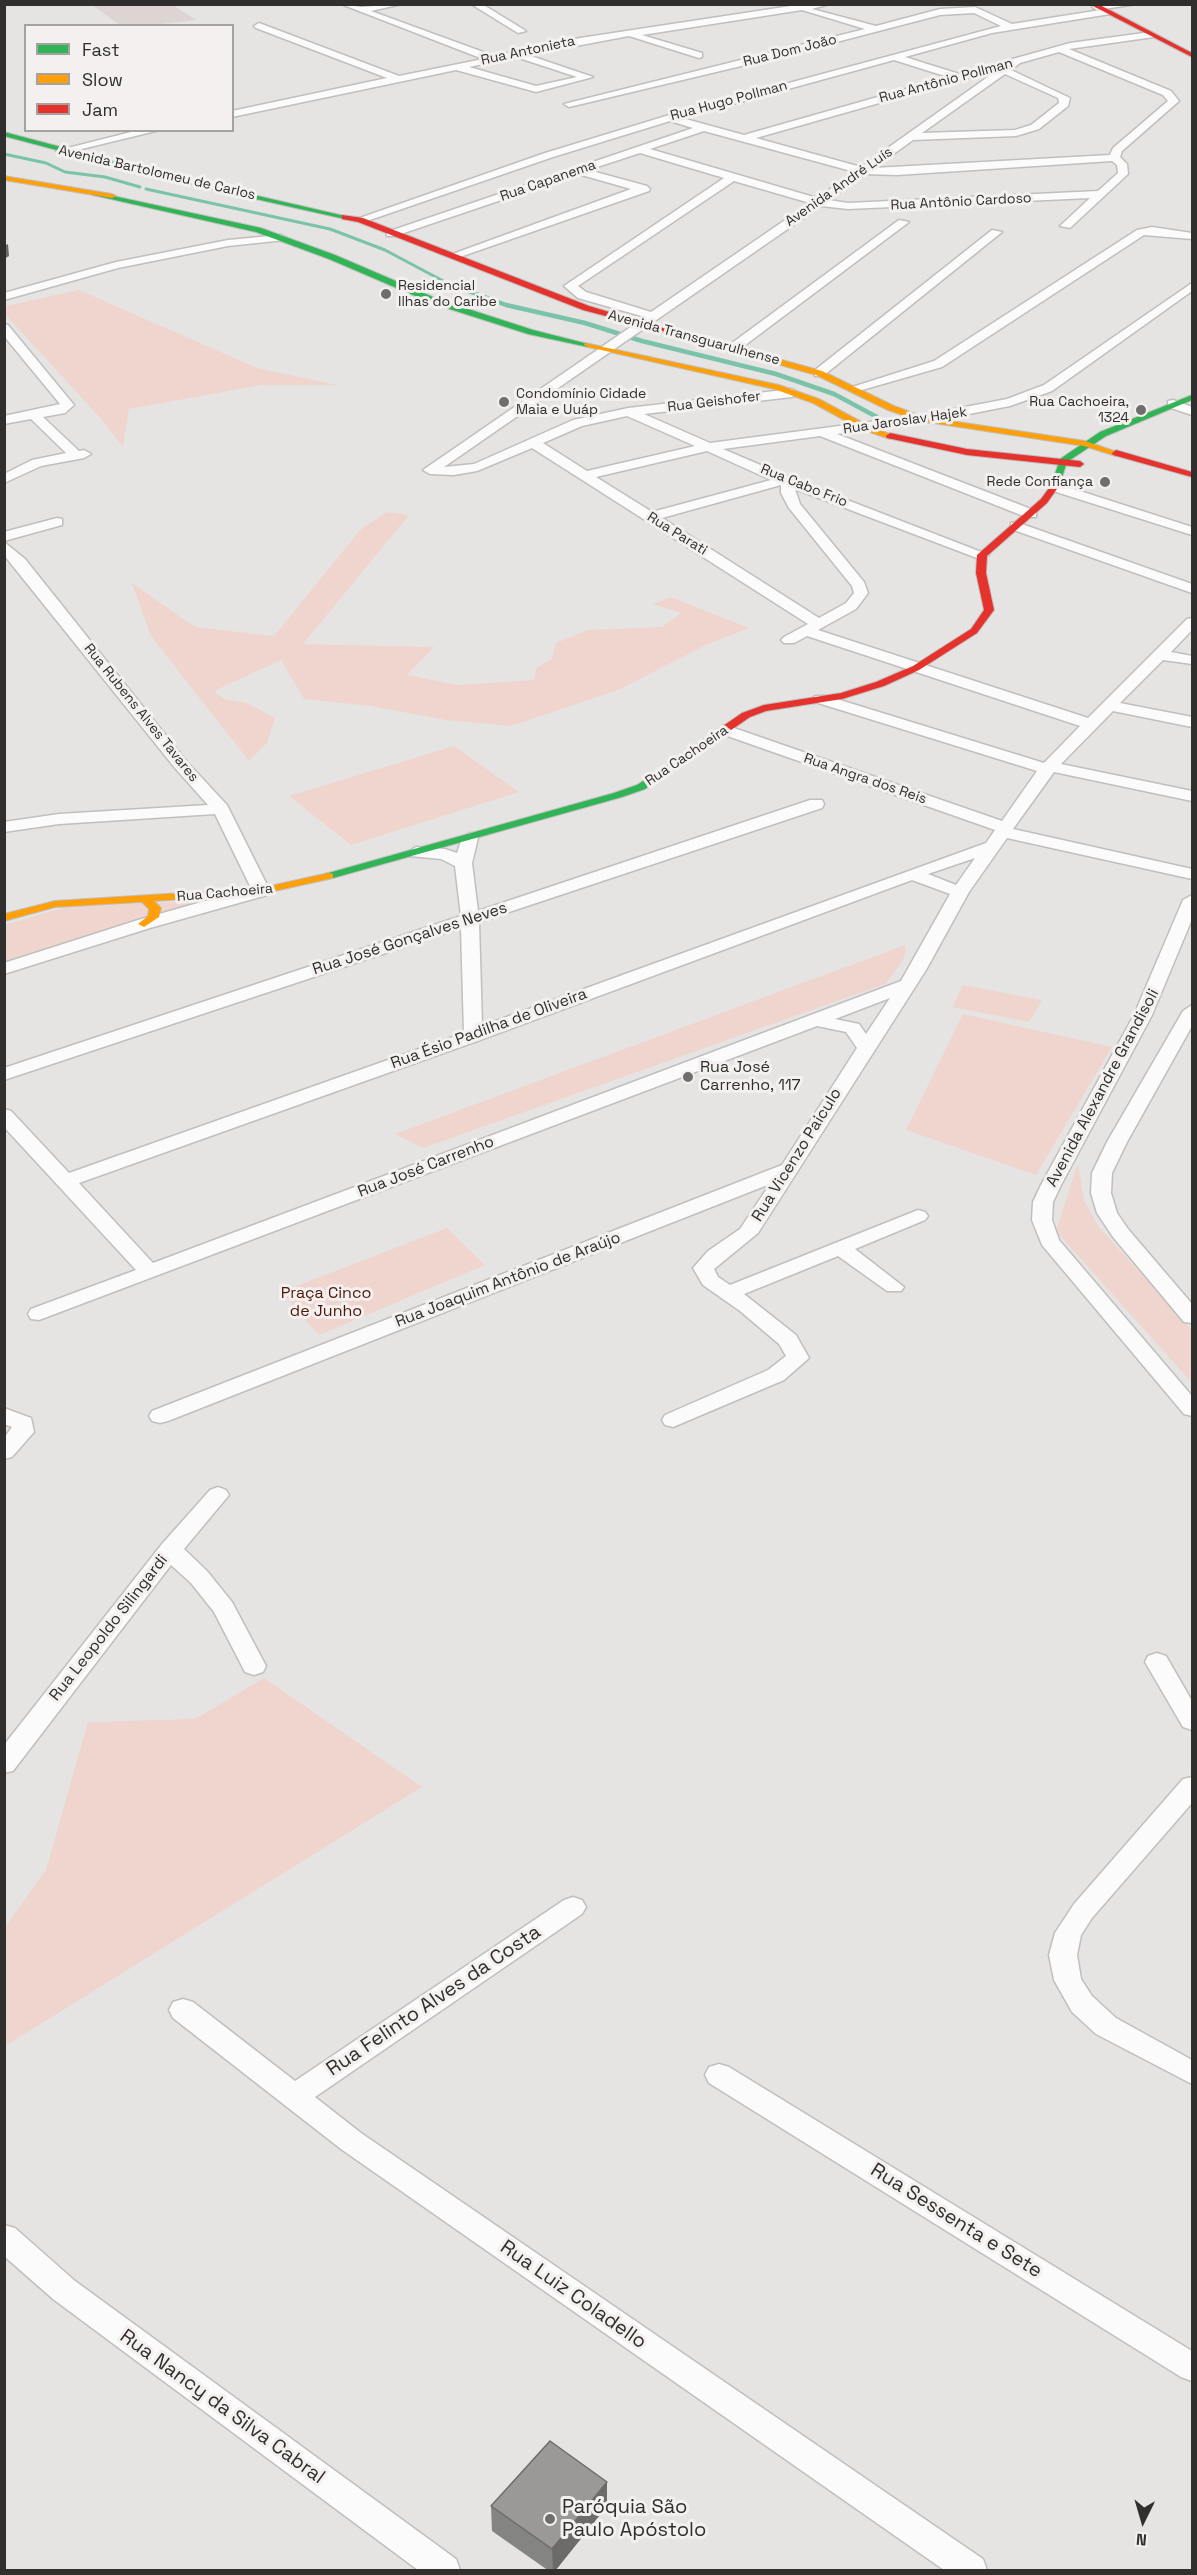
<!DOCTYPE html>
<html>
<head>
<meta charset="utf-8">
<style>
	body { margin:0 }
	#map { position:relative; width:1197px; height:2575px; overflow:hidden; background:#e5e4e3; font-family:"Space Grotesk",sans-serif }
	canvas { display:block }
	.frame { position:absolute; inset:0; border:6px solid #302f2e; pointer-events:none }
	.legend { position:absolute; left:24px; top:24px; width:210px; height:108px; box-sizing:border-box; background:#f3f0ef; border:2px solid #a5a3a2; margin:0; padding:8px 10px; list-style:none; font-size:18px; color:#302f2e }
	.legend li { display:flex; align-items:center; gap:12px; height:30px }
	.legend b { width:30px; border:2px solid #a5a3a2 }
	.north { position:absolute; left:1113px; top:2491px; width:60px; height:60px; -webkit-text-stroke:4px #f3f0ef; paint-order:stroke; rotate:185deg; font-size:16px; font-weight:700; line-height:24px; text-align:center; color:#302f2e }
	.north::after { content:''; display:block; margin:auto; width:21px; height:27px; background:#302f2e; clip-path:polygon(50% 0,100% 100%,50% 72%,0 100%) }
</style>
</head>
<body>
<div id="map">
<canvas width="1197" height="2575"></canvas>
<div class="frame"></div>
<ul class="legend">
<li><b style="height:8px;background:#30b455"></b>Fast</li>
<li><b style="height:8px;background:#ff9f0a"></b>Slow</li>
<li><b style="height:8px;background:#e5322d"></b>Jam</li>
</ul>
<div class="north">N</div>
</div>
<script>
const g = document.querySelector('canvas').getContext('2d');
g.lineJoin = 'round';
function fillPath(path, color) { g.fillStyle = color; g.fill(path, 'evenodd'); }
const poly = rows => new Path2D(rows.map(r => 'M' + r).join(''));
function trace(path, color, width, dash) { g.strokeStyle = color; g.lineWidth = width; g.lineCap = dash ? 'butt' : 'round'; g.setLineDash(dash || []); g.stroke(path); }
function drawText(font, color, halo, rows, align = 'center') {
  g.font = font + ' "Space Grotesk",sans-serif'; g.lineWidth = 6; g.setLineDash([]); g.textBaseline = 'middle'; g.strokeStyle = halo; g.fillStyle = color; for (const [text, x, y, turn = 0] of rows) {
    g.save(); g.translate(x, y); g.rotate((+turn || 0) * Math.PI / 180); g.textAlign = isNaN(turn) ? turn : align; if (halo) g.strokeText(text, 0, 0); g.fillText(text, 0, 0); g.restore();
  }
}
const built = poly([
	[92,5,173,5,196,20,153,25,120,25]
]);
const green = poly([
	[79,290,257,368,337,385,262,385,129,409,123,447,102,420,5,314,5,306],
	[387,512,409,515,303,644,434,647,407,675,458,685,534,680,536,668,552,659,556,643,588,630,662,627,681,613,653,604,671,597,749,628,704,646,618,690,511,726,446,720,371,706,304,699,281,660,214,691,224,699,247,703,275,718,267,743,249,761,151,636,132,583,195,627,274,636,361,529],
	[454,746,519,792,351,845,289,796],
	[201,901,168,912,5,961,5,925,66,907],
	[905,945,906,952,902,962,885,984,423,1148,395,1134],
	[963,985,1042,1000,1029,1022,952,1007],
	[963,1014,1112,1047,1036,1175,906,1130],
	[1078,1163,1084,1200,1098,1226,1192,1330,1192,1383,1056,1231],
	[447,1228,485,1265,319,1335,281,1292],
	[264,1678,422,1787,5,2046,5,1927,46,1870,88,1722,195,1719]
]);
const streamFar1 = poly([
	[4,154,46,163,65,172,105,177,140,187],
	[146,189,330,229,385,250,447,283,467,290]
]);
const stream = poly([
	[463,289,506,305,585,323,642,341,776,374,834,394,877,417]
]);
const street = poly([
	[341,4,361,7,402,4,371,11,494,56,580,38,804,4,830,4,812,9,876,26,940,9,975,7,1012,24,1107,9,1110,10,1110,14,992,33,905,57,959,74,1070,43,1151,32,1156,35,1154,37,1069,49,1171,91,1179,101,1122,151,1120,157,1127,164,1128,174,1070,228,1060,226,1090,198,848,209,821,206,444,467,474,464,573,420,628,408,792,389,798,393,792,397,644,414,710,443,923,415,1007,399,1044,385,1192,283,1192,291,1052,391,1010,406,923,423,837,434,1036,511,1036,517,1026,517,820,436,723,449,793,479,989,555,982,559,977,558,795,489,800,504,864,582,868,593,856,609,818,630,1088,718,1187,619,1192,618,1192,630,1171,652,1192,656,1192,664,1163,660,1120,703,1192,717,1192,727,1113,711,1061,764,1192,791,1192,801,1054,772,1013,829,1192,869,1192,879,1007,838,969,892,926,970,758,1233,714,1269,718,1277,730,1285,918,1210,925,1212,928,1216,925,1220,855,1249,904,1287,901,1291,887,1291,838,1256,744,1294,796,1335,809,1358,784,1380,673,1427,665,1425,662,1420,665,1415,768,1370,786,1356,779,1344,740,1311,703,1285,693,1268,708,1251,740,1229,770,1184,168,1421,160,1423,152,1421,149,1416,152,1411,782,1165,857,1048,846,1032,817,1026,39,1320,31,1319,28,1314,31,1309,136,1270,4,1127,4,1109,11,1111,69,1173,464,1033,461,928,4,1080,4,1068,461,916,455,866,441,859,410,856,408,852,416,847,445,849,457,853,462,838,470,833,478,838,472,863,478,911,810,800,822,800,824,804,822,808,479,922,482,1026,986,843,995,830,719,733,717,730,725,725,731,727,1002,821,1037,771,815,702,813,699,815,696,827,696,1044,763,1080,726,807,636,794,643,784,643,781,640,784,637,808,624,532,448,477,471,454,475,430,474,423,470,645,317,578,298,564,286,724,178,640,153,588,170,647,186,650,189,649,191,457,258,447,256,631,189,578,174,395,236,387,236,387,232,693,128,670,121,553,157,364,222,354,220,545,153,666,116,1001,26,974,13,940,15,779,57,569,107,564,104,865,29,802,10,642,35,702,53,702,57,699,58,629,36,528,55,593,77,536,92,456,70,232,117,232,111,387,78,256,28,254,26,259,23,399,76,483,59,341,4],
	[1059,52,1163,95,1168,101,1113,148,1110,155,874,168,913,140,1016,136,1039,129,1068,106,1070,98,1011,70,1020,63,1059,52],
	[516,57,577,77,536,86,469,67,516,57],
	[894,60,948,77,744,135,682,118,894,60],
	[999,69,861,167,756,138,999,69],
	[1005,74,1058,98,1059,103,1031,125,1015,130,922,133,1005,74],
	[704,131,855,172,817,198,650,149,704,131],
	[1112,161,1117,165,1118,173,1098,191,848,203,829,200,865,174,897,175,1112,161],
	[734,181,810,203,651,312,586,292,578,286,734,181],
	[627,416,695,446,587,471,543,443,582,426,627,416],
	[707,451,771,480,652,512,596,477,707,451],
	[781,485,781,493,789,508,852,586,854,593,846,603,819,618,662,518,781,485],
	[975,858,956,885,928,874,975,858],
	[912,880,950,894,901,981,153,1263,79,1183,480,1040,912,880],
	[890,998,866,1034,859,1024,835,1019,890,998],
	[471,4,482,4,526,31,518,33,471,4],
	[1096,4,1137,4,1097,10,1092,7,1096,4],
	[139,130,160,130,61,154,56,151,139,130],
	[899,220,909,222,736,352,728,352,728,346,899,220],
	[1152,227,1192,233,1192,239,1144,235,942,367,855,392,849,388,934,361,1137,230,1152,227],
	[992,230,1002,232,823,376,815,376,815,370,992,230],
	[281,235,287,238,285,240,228,246,118,268,4,300,4,293,116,262,228,240,281,235],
	[4,324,8,325,74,405,65,413,43,417,79,451,84,450,91,454,84,458,41,466,4,483,4,474,32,460,66,453,31,419,4,424,4,416,60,404,4,336,4,324],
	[1173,400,1192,407,1192,415,1168,407,1168,401,1173,400],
	[1055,483,1192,527,1192,535,1050,490,1048,487,1055,483],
	[57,518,62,519,62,525,4,541,4,532,57,518],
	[1016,522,1192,584,1192,593,1011,529,1011,523,1016,522],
	[4,542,25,559,187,762,227,805,270,891,267,895,150,928,4,974,4,963,138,920,251,888,215,814,59,824,4,832,4,822,59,814,208,805,175,768,4,555,4,542],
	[1192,895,1192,919,1152,1015,1061,1185,1053,1202,1052,1220,1059,1240,1192,1396,1192,1416,1184,1414,1042,1245,1032,1220,1033,1202,1041,1185,1134,1015,1183,900,1192,895],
	[1192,1005,1192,1026,1127,1142,1112,1173,1111,1193,1117,1213,1128,1229,1192,1304,1192,1323,1184,1322,1113,1237,1097,1213,1091,1193,1092,1173,1107,1142,1183,1011,1192,1005],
	[4,1408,31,1418,34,1432,12,1457,4,1459,4,1438,12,1427,4,1424,4,1408],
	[218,1487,226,1490,229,1495,184,1549,207,1571,232,1602,266,1666,263,1672,254,1675,245,1672,214,1612,191,1583,171,1565,13,1771,4,1773,4,1745,162,1544,210,1490,218,1487],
	[1157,1653,1166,1656,1192,1701,1192,1730,1183,1727,1145,1662,1148,1656,1157,1653],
	[1192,1777,1192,1803,1092,1918,1081,1935,1077,1955,1081,1979,1092,1996,1116,2018,1192,2060,1192,2084,1096,2034,1072,2012,1054,1980,1049,1955,1055,1933,1074,1904,1183,1779,1192,1777],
	[573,1897,582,1900,586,1907,582,1914,315,2097,361,2133,983,2559,987,2570,944,2570,341,2149,173,2018,169,2010,173,2002,183,1999,193,2002,295,2081,564,1900,573,1897],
	[719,2064,729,2067,1192,2351,1192,2381,1181,2377,709,2083,705,2075,709,2067,719,2064],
	[4,2225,15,2228,75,2281,456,2559,460,2570,418,2570,53,2299,4,2256,4,2225]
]);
const fast = poly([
	[4,132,163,174,349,217,345,219,162,178,4,136,4,132],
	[95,192,261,228,335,255,440,300,533,330,592,345,588,347,528,334,434,304,329,259,256,232,93,195,91,194,95,192],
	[1192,395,1192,400,1106,436,1067,462,1059,486,1055,489,1051,486,1060,459,1100,432,1192,395],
	[676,760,681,763,680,765,645,789,622,797,333,878,325,878,323,876,325,874,614,793,637,785,676,760]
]);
const slow = poly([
	[4,176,112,194,116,196,112,198,4,180,4,176],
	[666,328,822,371,894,406,924,417,1085,441,1120,453,1116,456,1084,446,920,421,888,410,816,375,663,332,663,328,666,328],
	[585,343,779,385,819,399,867,425,894,436,890,439,861,429,813,403,774,389,588,347,584,345,585,343],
	[329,873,333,874,333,878,261,894,154,901,161,908,159,917,144,927,138,924,148,916,149,909,142,902,55,907,4,921,4,914,55,901,261,888,329,873]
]);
const jam = poly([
	[1089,4,1098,4,1192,53,1192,57,1089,4],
	[342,215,363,218,589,306,670,330,666,332,583,310,358,222,342,219,342,215],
	[890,433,967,449,1080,461,1084,464,1080,467,967,455,887,438,886,436,890,433],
	[1116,450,1192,472,1192,477,1113,455,1112,453,1116,450],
	[1052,484,1059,486,1047,503,987,556,986,573,994,610,977,633,919,670,884,686,842,699,766,711,750,717,680,765,672,765,672,761,742,713,764,705,841,693,876,682,913,666,971,629,984,610,976,573,977,555,1041,499,1052,484]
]);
const wall = poly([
	[491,2506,607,2506,555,2571,549,2571,492,2531]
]);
const shadedWall = poly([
	[8,244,9,256,4,259,4,246],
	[607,2482,607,2506,555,2571,553,2571,552,2549]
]);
const building = poly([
	[550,2441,607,2482,552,2549,491,2506,550,2441]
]);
const markers = [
	[386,294,6,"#6f6e6d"],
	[504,402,6,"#6f6e6d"],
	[1141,410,6,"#6f6e6d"],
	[1105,482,6,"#6f6e6d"],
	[688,1077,6,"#6f6e6d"],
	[550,2519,6,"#6f6e6d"]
];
const farStreetnames = [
	["Rua Antonieta",528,51,-12],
	["Rua Dom João",790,51,-14],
	["Rua Antônio Pollman",946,81,-15],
	["Rua Hugo Pollman",729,101,-15],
	["Avenida Bartolomeu de Carlos",157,173,13],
	["Rua Capanema",548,181,-19],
	["Avenida André Luís",839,187,-35],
	["Rua Antônio Cardoso",961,202,-3],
	["Avenida Transguarulhense",694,338,15],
	["Rua Geishofer",714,402,-7],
	["Rua Jaroslav Hajek",905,421,-8],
	["Rua Cabo Frio",804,486,22],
	["Rua Parati",677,534,32],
	["Rua Rubens Alves Tavares",141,713,51],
	["Rua Cachoeira",687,756,-34],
	["Rua Angra dos Reis",865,779,19],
	["Rua Cachoeira",225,893,-5]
];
const farPoinames = [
	["Residencial",398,286],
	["Ilhas do Caribe",398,302],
	["Condomínio Cidade",516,394],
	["Maia e Uuáp",516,410],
	["Rua Cachoeira,",1129,402,"right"],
	["1324",1129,418,"right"],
	["Rede Confiança",1093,482,"right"]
];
const streetNames = [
	["Rua José Gonçalves Neves",410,939,-18],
	["Rua Ésio Padilha de Oliveira",489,1029,-20],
	["Avenida Alexandre Grandisoli",1103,1088,-62],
	["Rua Vicenzo Paiculo",797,1155,-58],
	["Rua José Carrenho",426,1167,-21],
	["Rua Joaquim Antônio de Araújo",508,1280,-21],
	["Rua Leopoldo Silingardi",109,1628,-52]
];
const poiNames = [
	["Rua José",700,1068],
	["Carrenho, 117",700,1086]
];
const parkNames = [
	["Praça Cinco",326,1294],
	["de Junho",326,1312]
];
const nearStreetnames = [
	["Rua Felinto Alves da Costa",434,2001,-34],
	["Rua Sessenta e Sete",956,2221,32],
	["Rua Luiz Coladello",573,2295,35],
	["Rua Nancy da Silva Cabral",222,2407,36]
];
const nearPoinames = [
	["Paróquia São",562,2508],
	["Paulo Apóstolo",562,2531]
];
fillPath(built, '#dcd5d3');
fillPath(green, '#efd5ce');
trace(streamFar1, '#7ac3aa', 3);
trace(stream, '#7ac3aa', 4.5);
trace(street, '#c0bfbe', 3);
trace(fast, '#c0bfbe', 2);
trace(slow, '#c0bfbe', 2);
trace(jam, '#c0bfbe', 2);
fillPath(street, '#fbfbfb');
fillPath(fast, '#30b455');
fillPath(slow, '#ff9f0a');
fillPath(jam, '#e5322d');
fillPath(wall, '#848483');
fillPath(shadedWall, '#6c6b6a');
fillPath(building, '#9a9998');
trace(building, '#6c6b6a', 1.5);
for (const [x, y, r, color] of markers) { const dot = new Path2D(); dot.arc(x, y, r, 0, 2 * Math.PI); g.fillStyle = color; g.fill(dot); trace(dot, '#f3f0ef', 2); }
drawText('14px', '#302f2e', '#f3f0ef', farStreetnames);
drawText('14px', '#302f2e', '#f3f0ef', farPoinames, 'left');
drawText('16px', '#302f2e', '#f3f0ef', streetNames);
drawText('16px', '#302f2e', '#f3f0ef', poiNames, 'left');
drawText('16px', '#4d1709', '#f3f0ef', parkNames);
drawText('20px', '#302f2e', '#f3f0ef', nearStreetnames);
drawText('20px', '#302f2e', '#f3f0ef', nearPoinames, 'left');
</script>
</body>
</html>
